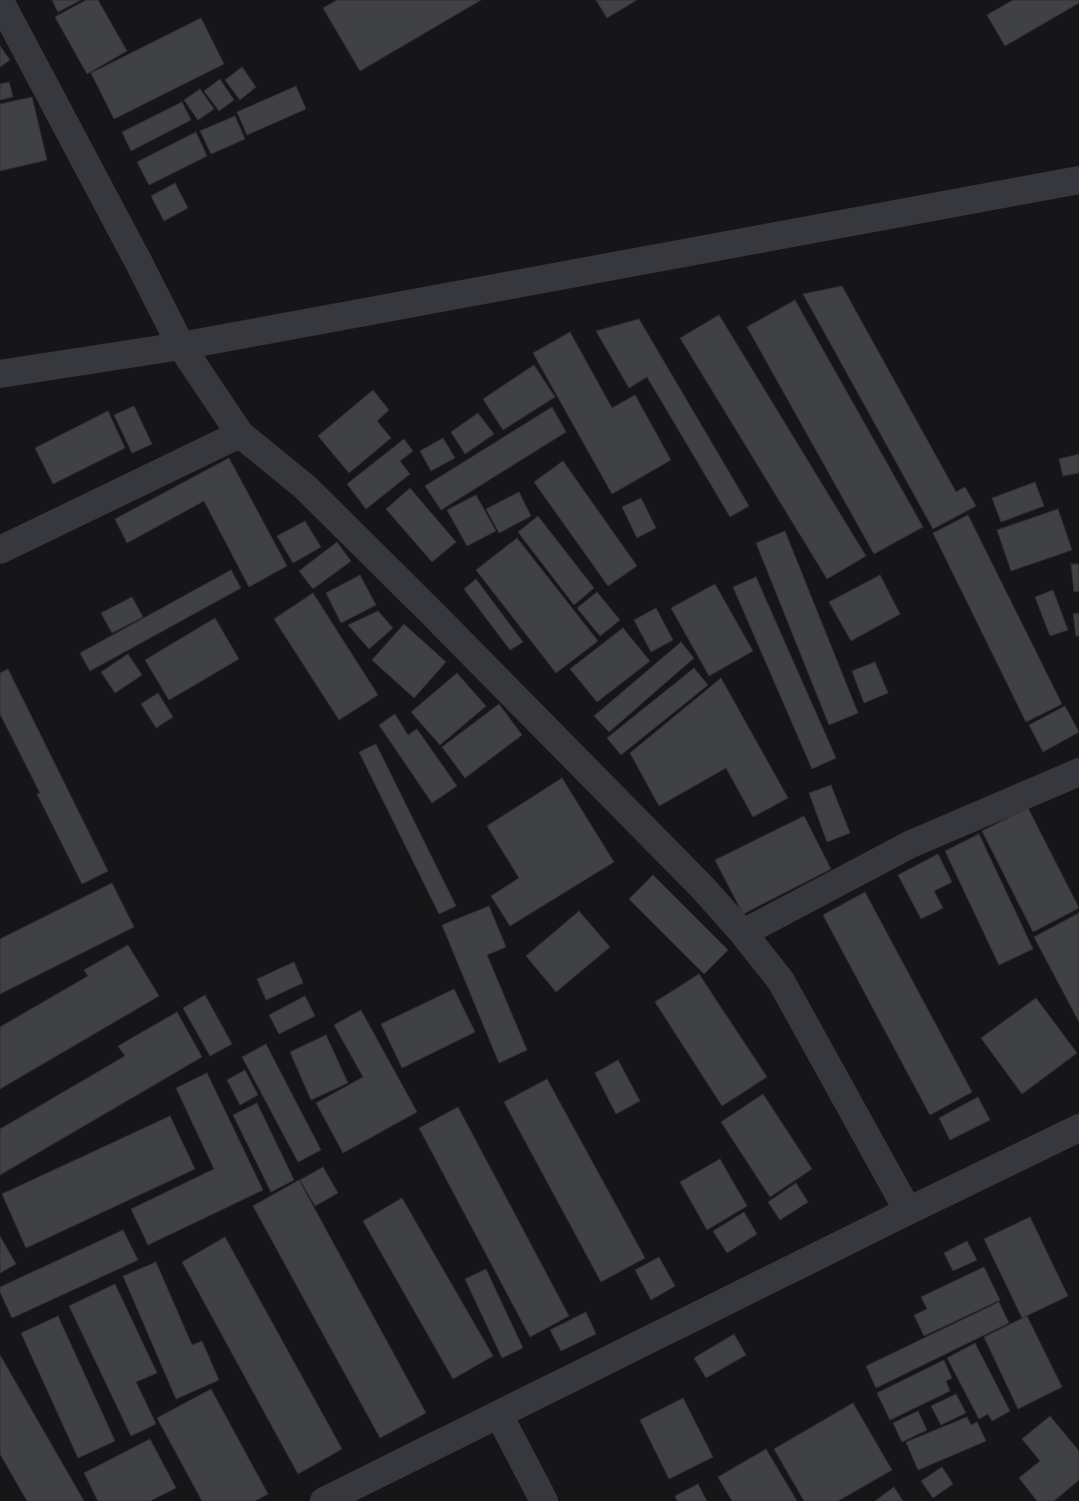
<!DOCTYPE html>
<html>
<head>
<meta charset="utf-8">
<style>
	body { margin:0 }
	canvas { display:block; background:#161618 }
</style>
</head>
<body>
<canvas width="1079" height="1501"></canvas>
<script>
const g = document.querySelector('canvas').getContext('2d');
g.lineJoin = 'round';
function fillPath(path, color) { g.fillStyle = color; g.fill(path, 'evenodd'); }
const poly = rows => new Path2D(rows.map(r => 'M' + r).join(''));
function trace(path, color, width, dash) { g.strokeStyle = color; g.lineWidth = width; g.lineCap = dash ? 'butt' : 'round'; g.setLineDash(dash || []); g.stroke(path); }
const building = poly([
	[52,0,81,0,58,12,52,0],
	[86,0,98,0,127,51,87,74,55,17,86,0],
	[337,0,481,0,360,71,323,8,337,0],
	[596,0,637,0,607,18,596,0],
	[1013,0,1079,0,1079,3,1005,46,987,15,1013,0],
	[201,18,224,64,114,119,91,73,201,18],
	[0,46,10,60,0,67,0,46],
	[242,67,256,87,240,100,225,80,242,67],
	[220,79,234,100,219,111,204,91,220,79],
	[9,82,13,97,0,100,0,84,9,82],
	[296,86,306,109,247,135,237,112,296,86],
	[200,89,214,109,198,120,184,100,200,89],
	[32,97,47,160,0,171,0,104,32,97],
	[182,102,191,120,131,151,122,132,182,102],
	[235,116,245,139,211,154,200,131,235,116],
	[196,132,207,156,149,185,137,162,196,132],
	[175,183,188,208,164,221,151,196,175,183],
	[842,286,956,492,965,487,976,506,933,529,803,294,842,286],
	[795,300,923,527,874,554,747,327,795,300],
	[719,315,866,556,827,579,680,338,719,315],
	[639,319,749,506,730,517,647,377,629,388,596,331,639,319],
	[570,332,612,408,635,395,671,460,612,494,533,353,570,332],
	[534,365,555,397,503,430,483,399,534,365],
	[373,390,389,410,377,421,391,438,349,473,318,436,373,390],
	[134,406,152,444,132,453,114,415,134,406],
	[552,407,566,432,441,510,425,486,552,407],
	[108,411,125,448,53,484,35,448,108,411],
	[478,413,494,434,465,454,451,432,478,413],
	[443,438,455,458,431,471,420,451,443,438],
	[404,439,413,451,400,461,410,474,366,509,347,484,404,439],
	[1079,454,1079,473,1063,476,1059,459,1079,454],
	[229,458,287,566,249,587,204,501,127,543,115,519,229,458],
	[563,461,637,566,608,586,534,482,563,461],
	[1035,482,1044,506,1001,522,992,498,1035,482],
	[410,488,456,542,432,562,386,509,410,488],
	[519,492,531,516,499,533,486,509,519,492],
	[476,495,496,531,467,546,447,510,476,495],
	[641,498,656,528,637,538,622,507,641,498],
	[1058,509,1072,550,1011,571,997,530,1058,509],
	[968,515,1062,704,1026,722,933,533,968,515],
	[538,516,594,588,574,605,518,532,538,516],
	[305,521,321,547,293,563,277,536,305,521],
	[785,531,858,713,829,725,756,543,785,531],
	[517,538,598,641,556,673,476,570,517,538],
	[337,542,351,561,313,589,299,571,337,542],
	[1071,564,1079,564,1079,591,1074,592,1071,564],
	[231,570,241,588,90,671,80,653,231,570],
	[360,575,376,605,341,623,326,593,360,575],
	[880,575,900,614,851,641,829,602,880,575],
	[756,577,836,758,812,769,733,587,756,577],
	[476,579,523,642,510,650,464,589,476,579],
	[715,584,753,651,709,676,671,608,715,584],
	[1053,590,1068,630,1050,636,1035,597,1053,590],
	[597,592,620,620,600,636,577,608,597,592],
	[313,593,378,695,339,720,274,619,313,593],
	[132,597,143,617,112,633,101,613,132,597],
	[656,608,673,640,651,652,634,620,656,608],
	[378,611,393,628,369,649,348,625,378,611],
	[1079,613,1079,636,1076,636,1073,614,1079,613],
	[215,618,239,659,169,700,145,660,215,618],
	[404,624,446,662,414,698,372,660,404,624],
	[623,628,650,661,597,702,570,669,623,628],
	[681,642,694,658,609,732,594,716,681,642],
	[128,654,142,675,115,693,101,672,128,654],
	[875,662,888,693,864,703,852,671,875,662],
	[694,668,708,685,621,755,607,738,694,668],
	[8,669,108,871,82,884,37,794,40,793,0,714,0,673,8,669],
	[457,673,486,706,440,745,411,712,457,673],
	[721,678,788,798,753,817,726,768,659,806,630,753,721,678],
	[158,693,173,717,156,728,141,704,158,693],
	[499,704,522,735,465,778,442,747,499,704],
	[1065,706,1079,732,1043,752,1029,725,1065,706],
	[395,714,408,735,417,729,457,786,432,803,379,725,395,714],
	[376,744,456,906,439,914,359,752,376,744],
	[562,778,614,862,510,926,491,896,519,878,487,826,562,778],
	[831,785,850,833,827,842,809,793,831,785],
	[1028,808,1079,908,1033,932,982,831,1028,808],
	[804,816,831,869,743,914,715,860,804,816],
	[979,834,1033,949,999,965,945,851,979,834],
	[938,854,952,882,934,891,943,908,921,919,898,875,938,854],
	[653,875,728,950,704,974,629,899,653,875],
	[112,883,134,927,0,994,0,939,112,883],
	[865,892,972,1092,930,1115,823,915,865,892],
	[489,906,506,947,487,955,527,1050,499,1063,442,925,489,906],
	[579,911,610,947,556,992,526,956,579,911],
	[1079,913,1079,1022,1034,937,1079,913],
	[128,945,159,996,0,1089,0,1027,88,976,84,970,128,945],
	[294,962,303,983,266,1000,257,979,294,962],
	[699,974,767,1077,722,1106,655,1002,699,974],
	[454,989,475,1032,402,1068,381,1024,454,989],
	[205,995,232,1044,210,1056,183,1008,205,995],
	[305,996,315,1016,279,1034,269,1015,305,996],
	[1036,998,1077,1053,1022,1094,981,1038,1036,998],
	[361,1010,417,1112,343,1153,316,1103,363,1077,334,1025,361,1010],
	[177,1012,202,1057,0,1175,0,1129,125,1056,118,1046,177,1012],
	[326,1035,348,1083,311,1100,290,1052,326,1035],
	[266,1044,321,1150,298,1162,242,1057,266,1044],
	[618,1060,640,1101,616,1114,595,1073,618,1060],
	[245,1070,258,1095,240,1105,227,1080,245,1070],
	[207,1073,263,1190,148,1245,131,1209,214,1169,176,1088,207,1073],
	[547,1079,645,1258,601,1282,504,1102,547,1079],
	[763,1094,812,1169,770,1197,721,1122,763,1094],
	[978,1097,990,1120,950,1140,939,1118,978,1097],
	[257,1103,294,1180,271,1192,233,1115,257,1103],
	[458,1107,569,1316,530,1337,419,1128,458,1107],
	[170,1116,195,1169,26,1248,2,1194,170,1116],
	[720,1159,747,1206,707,1230,680,1182,720,1159],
	[323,1167,338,1193,315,1206,300,1180,323,1167],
	[299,1180,426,1413,380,1438,253,1206,299,1180],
	[796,1183,808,1202,780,1220,768,1202,796,1183],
	[402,1198,493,1356,453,1379,363,1221,402,1198],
	[744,1212,757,1234,727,1253,713,1231,744,1212],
	[1030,1217,1068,1296,1022,1318,984,1239,1030,1217],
	[123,1230,138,1260,12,1318,0,1292,0,1287,123,1230],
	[0,1236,16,1264,0,1273,0,1236],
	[225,1237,342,1449,298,1474,182,1262,225,1237],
	[967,1241,977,1260,953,1271,944,1253,967,1241],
	[659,1257,675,1286,651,1300,635,1270,659,1257],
	[156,1262,192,1345,202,1341,219,1380,176,1399,123,1276,156,1262],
	[984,1267,1000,1300,924,1336,914,1315,927,1309,921,1297,984,1267],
	[486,1269,523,1348,502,1358,465,1279,486,1269],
	[115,1284,157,1373,136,1382,156,1424,131,1436,69,1306,115,1284],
	[999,1302,1009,1323,876,1388,866,1366,999,1302],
	[586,1312,596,1334,561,1351,550,1330,586,1312],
	[58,1316,115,1441,78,1458,21,1333,58,1316],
	[1027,1316,1062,1387,1018,1409,984,1337,1027,1316],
	[734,1334,746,1355,706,1378,694,1358,734,1334],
	[975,1343,1010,1411,992,1421,988,1414,979,1419,947,1358,975,1343],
	[0,1355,84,1501,27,1501,0,1454,0,1355],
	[944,1360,952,1378,946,1381,950,1391,890,1420,877,1393,944,1360],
	[211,1389,268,1494,255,1501,202,1501,157,1418,211,1389],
	[956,1394,966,1413,941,1425,931,1406,956,1394],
	[683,1398,713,1457,669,1479,640,1420,683,1398],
	[853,1403,892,1470,838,1501,804,1501,774,1449,853,1403],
	[918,1411,927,1430,902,1442,893,1423,918,1411],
	[1050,1416,1079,1451,1079,1480,1054,1501,1037,1501,1019,1478,1040,1461,1022,1439,1050,1416],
	[967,1417,971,1425,977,1422,986,1441,918,1470,906,1442,967,1417],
	[150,1439,176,1488,150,1501,98,1501,84,1473,150,1439],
	[766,1449,797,1501,732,1501,718,1477,766,1449],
	[942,1467,953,1484,933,1498,921,1481,942,1467],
	[698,1484,707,1501,677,1501,675,1496,698,1484],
	[894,1487,903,1501,875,1501,894,1487]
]);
const street = poly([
	[0,1,139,263,181,346,240,434,305,487,432,613,702,887,743,933,781,981,908,1211],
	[0,374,181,346,1079,180],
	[0,550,240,434],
	[743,933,911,844,1079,772],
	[499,1415,544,1501],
	[324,1501,908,1211,1079,1128]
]);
fillPath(building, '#404145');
trace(building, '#303034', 1);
trace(street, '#37383d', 28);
</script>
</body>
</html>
